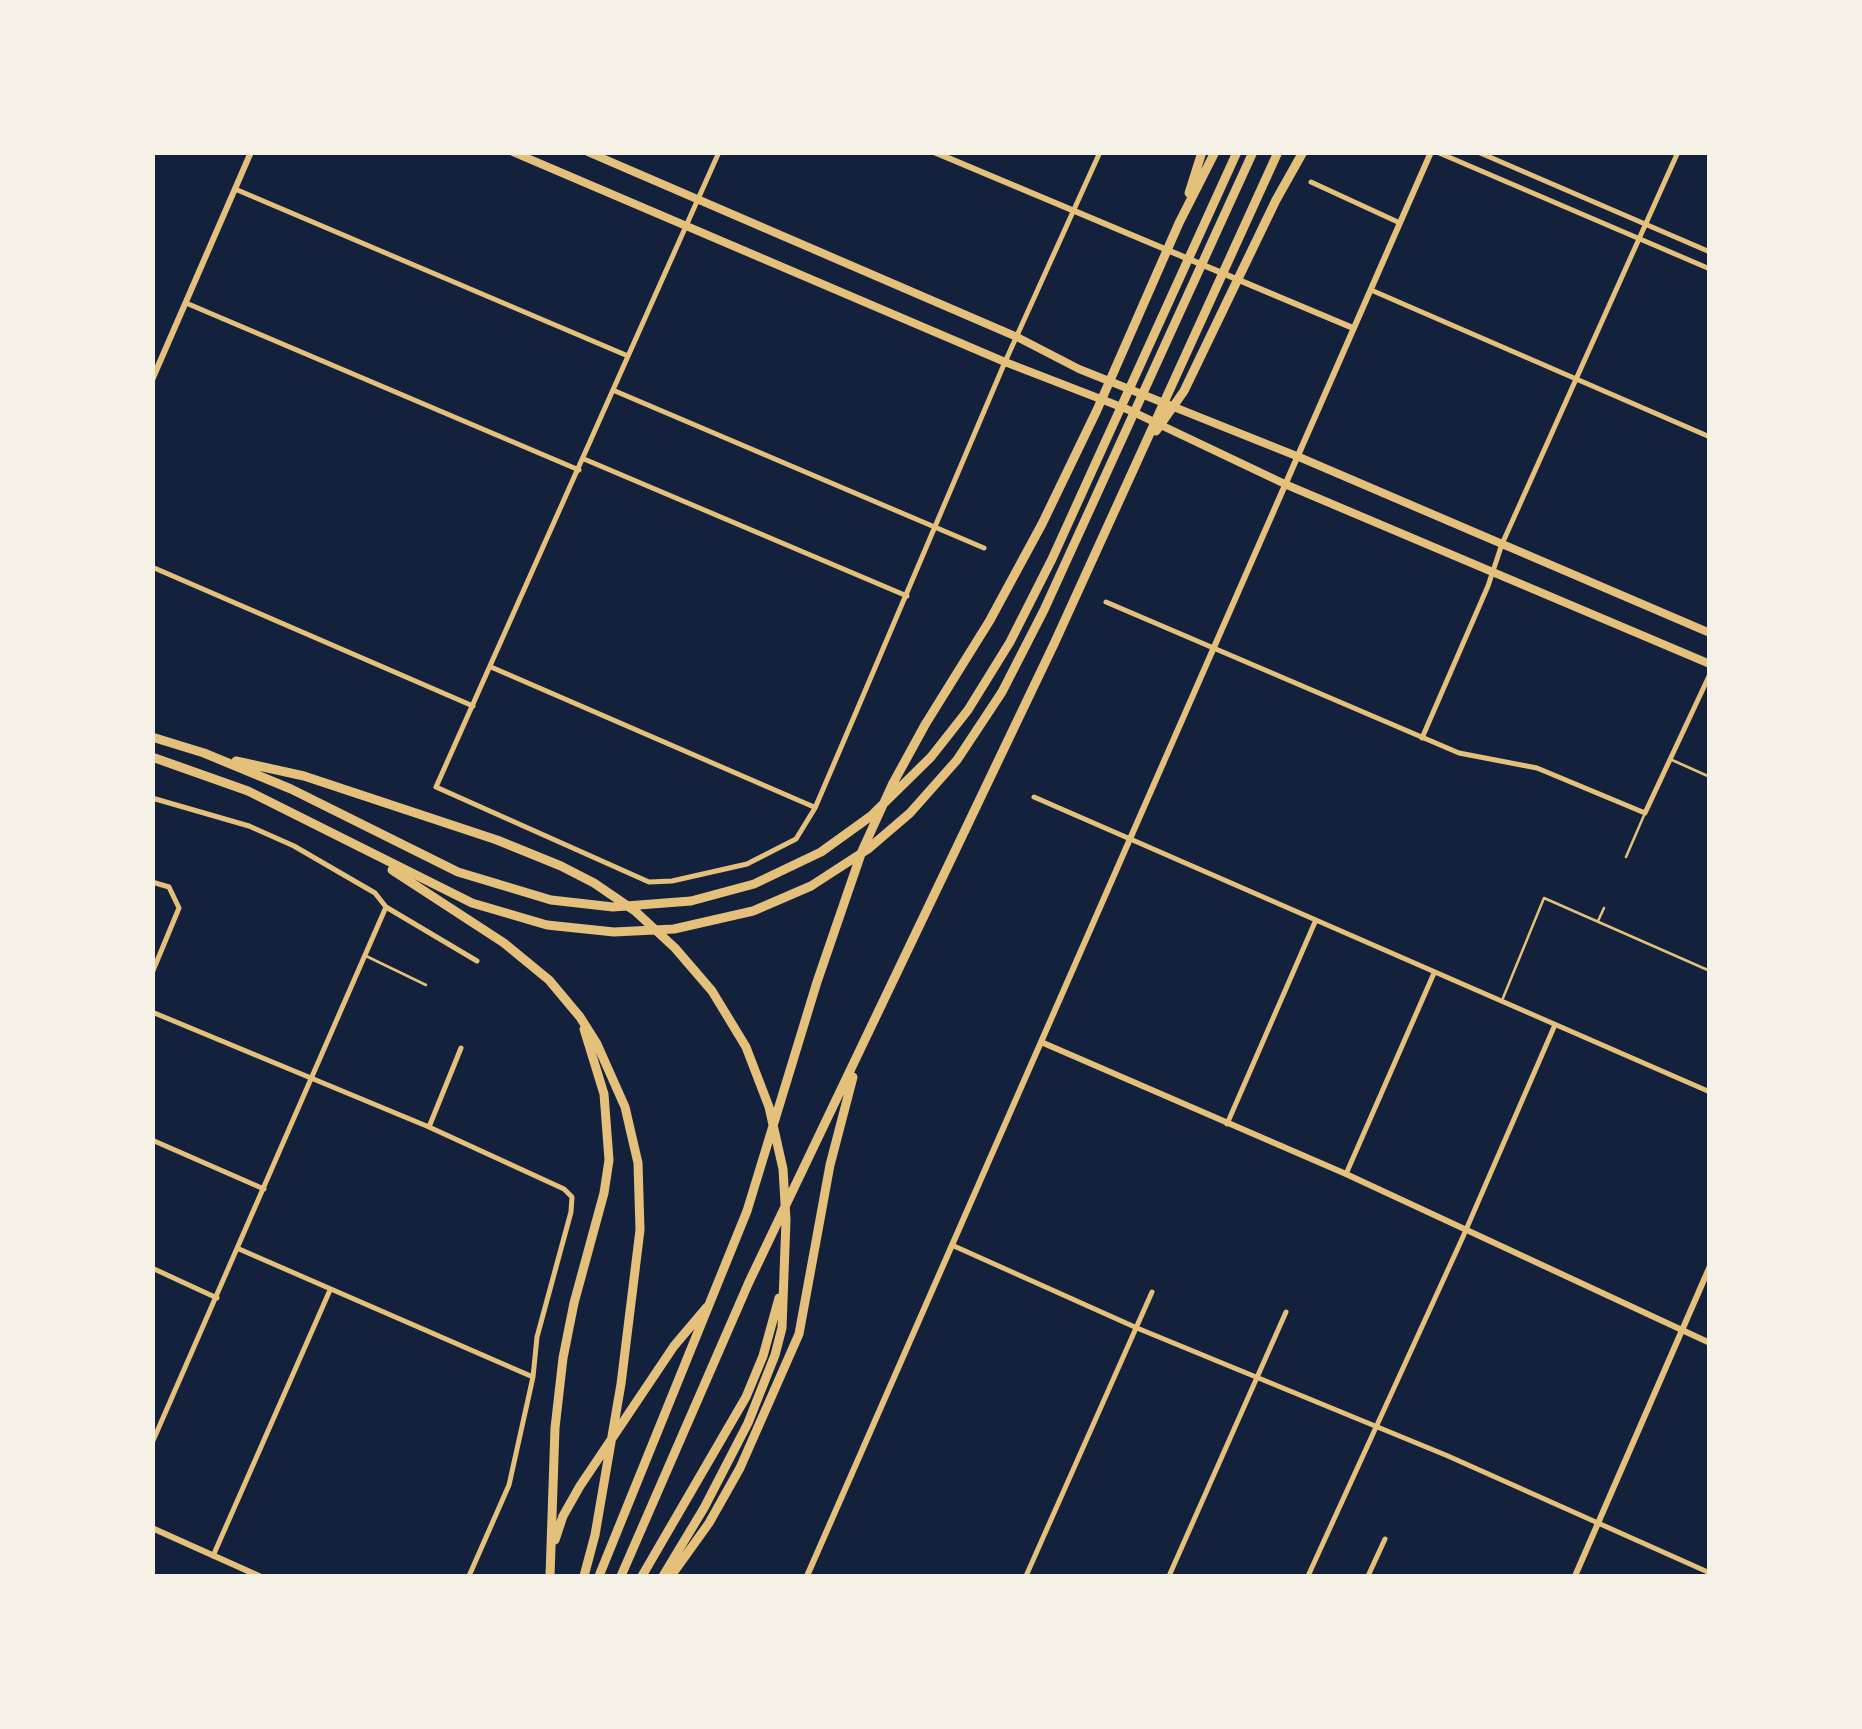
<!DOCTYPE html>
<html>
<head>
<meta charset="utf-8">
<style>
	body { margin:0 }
	#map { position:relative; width:1862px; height:1729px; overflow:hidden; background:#14213d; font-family:"Asap Condensed",sans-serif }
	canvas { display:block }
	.frame { position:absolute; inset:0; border:155px solid #f6f1e7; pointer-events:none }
</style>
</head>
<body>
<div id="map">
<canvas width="1862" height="1729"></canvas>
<div class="frame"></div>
</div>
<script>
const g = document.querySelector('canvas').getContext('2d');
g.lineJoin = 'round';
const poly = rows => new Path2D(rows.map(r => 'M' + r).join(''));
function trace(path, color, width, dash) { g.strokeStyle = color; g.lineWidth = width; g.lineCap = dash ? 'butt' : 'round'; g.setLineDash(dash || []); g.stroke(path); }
const service = poly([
	[1672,760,1710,777],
	[1626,857,1645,813],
	[1598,921,1604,908],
	[366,956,426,985],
	[1503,998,1544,898,1710,971]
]);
const minor = poly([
	[719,152,436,787,649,882,672,881,747,864,796,839,815,808,854,717,1005,362,1100,152],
	[1437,152,1710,269],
	[1478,152,1710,252],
	[1311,182,1400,223],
	[235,189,628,356],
	[1371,290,1710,437],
	[186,303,579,470],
	[615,391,984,548],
	[584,459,907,596],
	[152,567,473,706],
	[1106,602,1459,753,1537,768,1645,813,1710,674],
	[491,667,814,807],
	[1422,738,1488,586,1502,544,1678,152],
	[1034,797,1710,1092],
	[152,798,249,826,294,846,375,893,386,907,477,961],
	[152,882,169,887,179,908,152,973],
	[152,1012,429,1127,564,1189,572,1197,571,1212,537,1337,533,1377,509,1485,469,1576],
	[1227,1124,1315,922],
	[429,1127,461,1048],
	[152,1140,264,1189],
	[1346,1174,1434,973],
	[954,1246,1137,1328,1448,1456,1710,1573],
	[239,1249,533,1377],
	[152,1268,217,1298],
	[152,1443,386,907],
	[213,1556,330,1290],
	[1026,1576,1152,1292],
	[1169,1576,1286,1312],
	[1308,1576,1462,1239,1554,1027],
	[1368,1576,1385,1539]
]);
const tertiary = poly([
	[934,152,1353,328],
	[152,380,251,152],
	[1041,1042,1346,1174,1710,1343],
	[807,1576,1431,152]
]);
const secondary = poly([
	[152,1528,259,1576],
	[1575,1576,1710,1266]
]);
const primary = poly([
	[513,152,1005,362,1129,410,1287,485,1710,664],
	[588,152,1017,337,1079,369,1299,457,1710,633]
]);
const motorway = poly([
	[1189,193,1202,152],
	[1156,431,1184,391,1276,200,1303,152],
	[152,737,204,753,291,789,458,872,551,900,613,907,691,901,754,884,821,852,871,816,931,757,968,710,1010,642,1052,559,1237,152],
	[152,757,248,791,472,903,547,925,614,932,674,929,753,911,811,886,868,849,910,813,957,760,1002,692,1044,610,1253,152],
	[236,761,304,776,497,840,561,866,594,883,635,911,675,948,712,991,746,1047,769,1107,783,1169,786,1220,782,1328,775,1355,748,1423,704,1508,663,1576],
	[392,870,504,943,549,980,580,1017,597,1044,625,1107,638,1163,640,1230,621,1384,595,1535,584,1576],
	[555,1540,563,1516,580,1486,674,1346,707,1307],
	[550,1576,555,1428,563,1358,574,1303,604,1193,609,1160,604,1094,584,1029],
	[599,1576,747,1211,817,982,862,851,892,785,926,723,990,620,1042,524,1097,410,1179,223,1215,152],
	[621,1576,749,1282,1054,644,1278,152],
	[642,1576,746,1397,763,1356,779,1298],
	[671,1576,709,1523,740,1468,799,1334,830,1165,853,1077]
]);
trace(service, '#e5c07b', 2.5);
trace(minor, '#e5c07b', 5);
trace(tertiary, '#e5c07b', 6);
trace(secondary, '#e5c07b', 6);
trace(primary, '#e5c07b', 8);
trace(motorway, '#e5c07b', 9);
</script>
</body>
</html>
